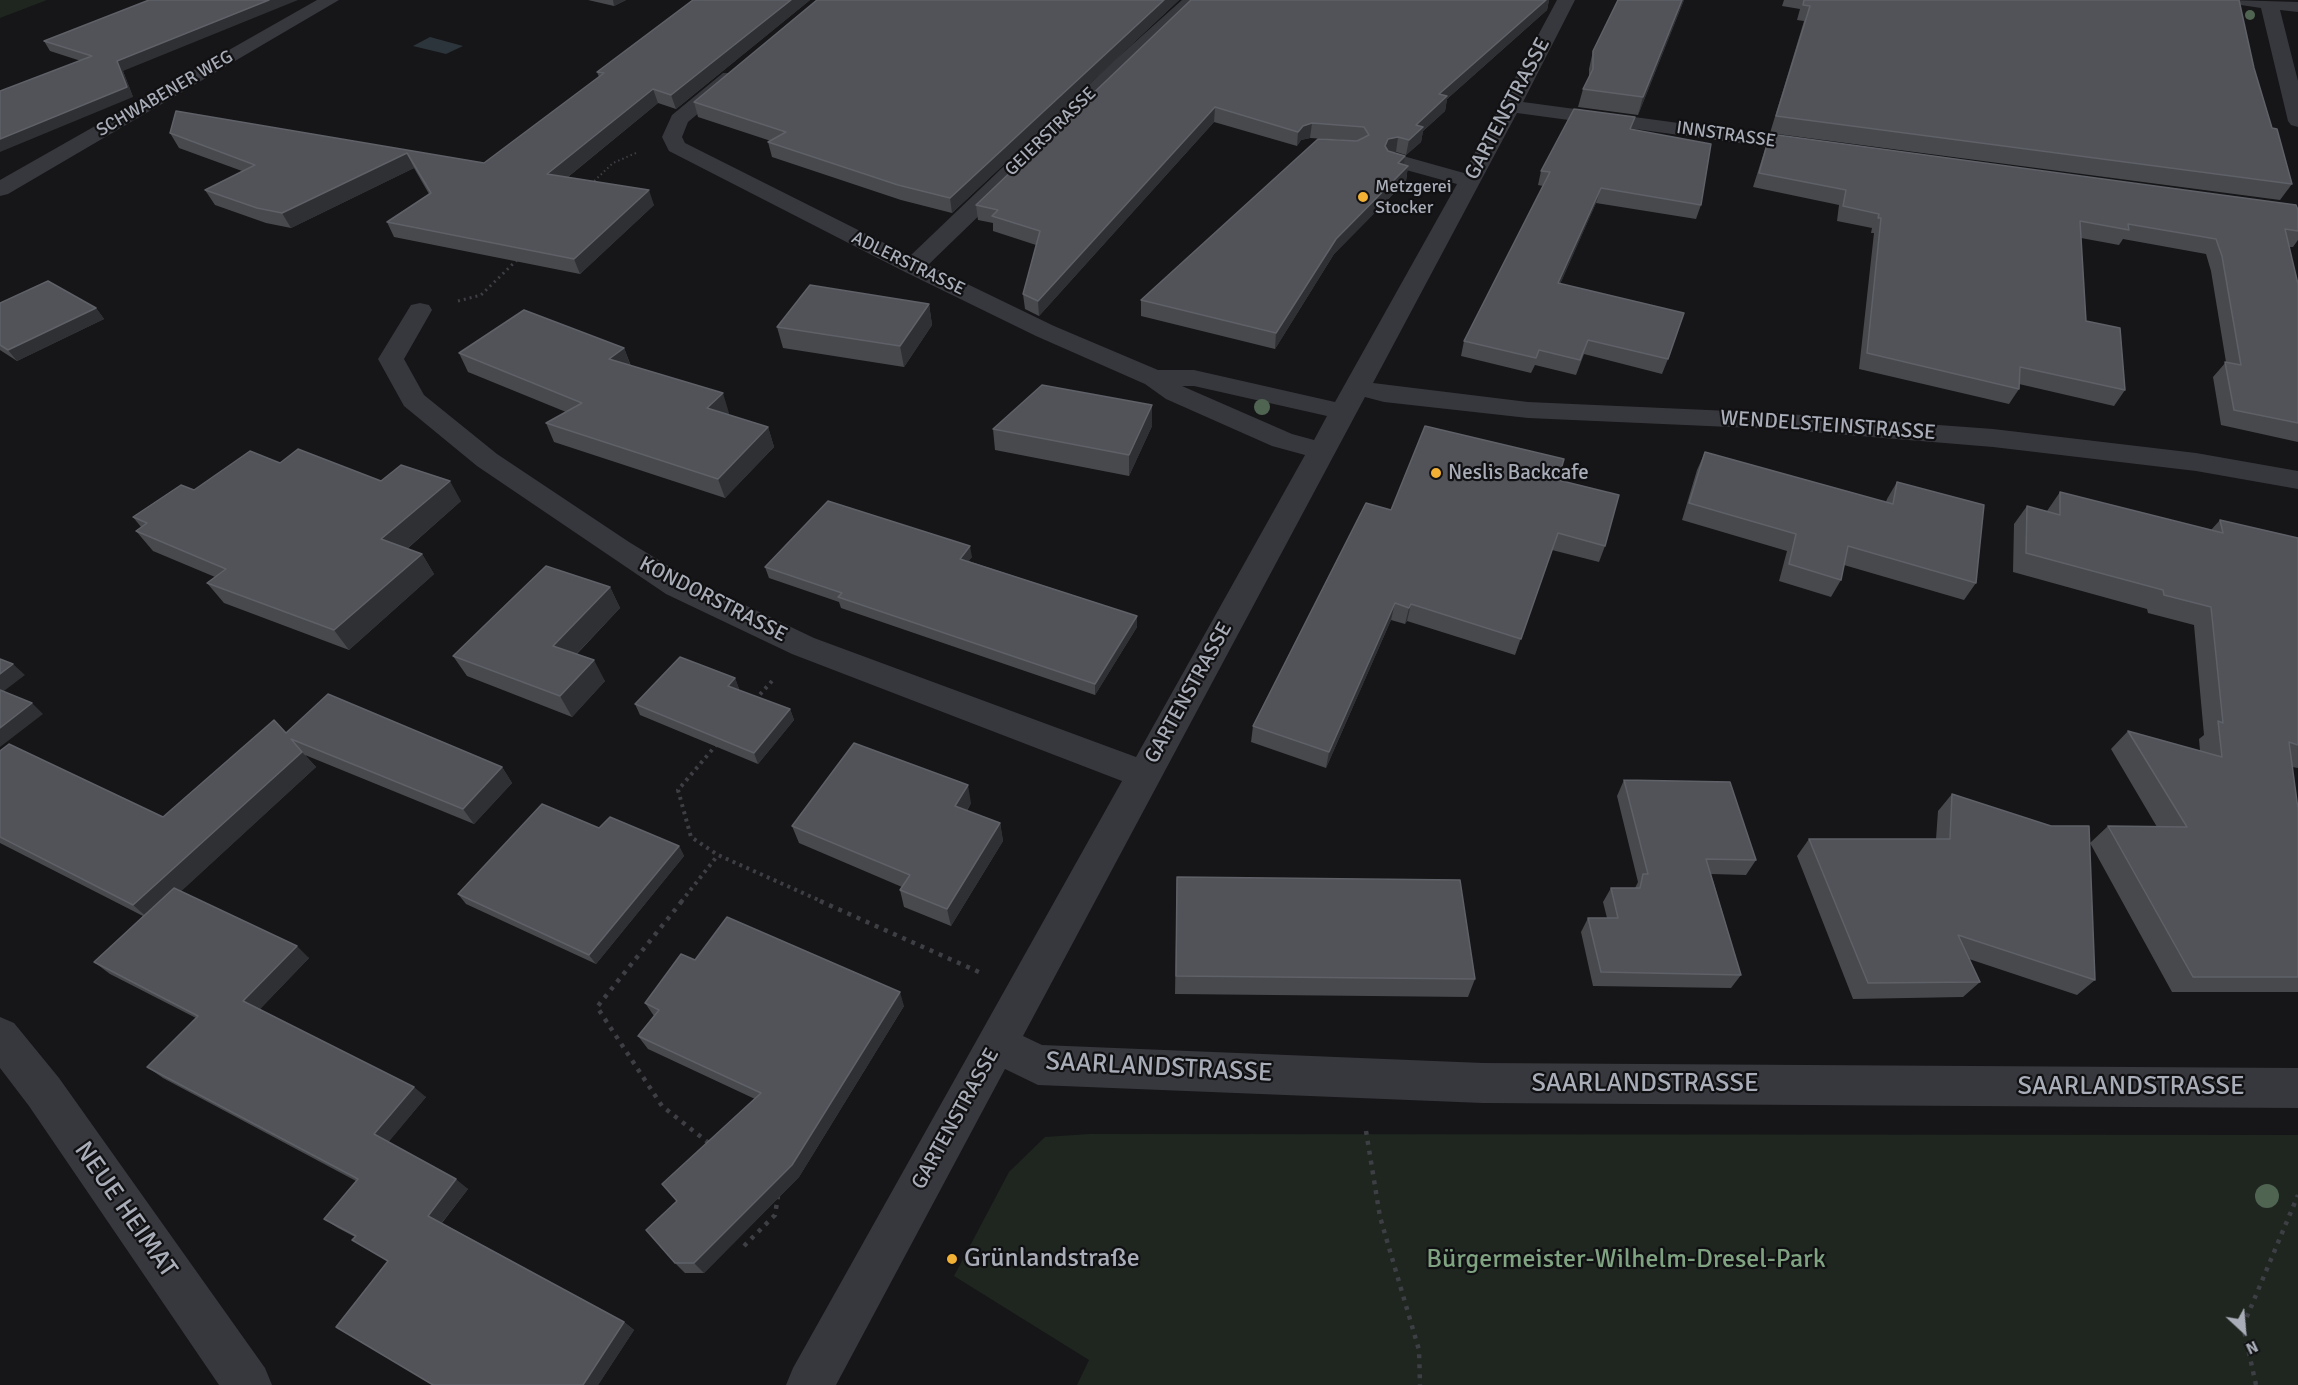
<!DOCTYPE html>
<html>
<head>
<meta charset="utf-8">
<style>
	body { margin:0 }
	#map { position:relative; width:2298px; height:1385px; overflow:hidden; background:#161618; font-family:Signika,sans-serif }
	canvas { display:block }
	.north { position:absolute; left:2214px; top:1301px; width:60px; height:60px; -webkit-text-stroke:4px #111113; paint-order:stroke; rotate:154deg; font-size:16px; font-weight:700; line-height:24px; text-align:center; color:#a8adb8 }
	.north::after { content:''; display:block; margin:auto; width:21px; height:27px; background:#a8adb8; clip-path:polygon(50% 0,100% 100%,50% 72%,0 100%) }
</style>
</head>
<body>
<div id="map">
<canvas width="2298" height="1385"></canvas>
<div class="north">N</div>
</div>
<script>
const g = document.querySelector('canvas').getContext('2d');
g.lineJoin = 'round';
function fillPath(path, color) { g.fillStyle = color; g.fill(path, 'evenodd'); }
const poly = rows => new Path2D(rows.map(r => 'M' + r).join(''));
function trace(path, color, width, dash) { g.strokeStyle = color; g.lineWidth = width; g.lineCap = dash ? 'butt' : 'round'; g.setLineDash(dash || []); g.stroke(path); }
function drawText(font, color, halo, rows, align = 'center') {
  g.font = font + ' Signika,sans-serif'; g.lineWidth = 4.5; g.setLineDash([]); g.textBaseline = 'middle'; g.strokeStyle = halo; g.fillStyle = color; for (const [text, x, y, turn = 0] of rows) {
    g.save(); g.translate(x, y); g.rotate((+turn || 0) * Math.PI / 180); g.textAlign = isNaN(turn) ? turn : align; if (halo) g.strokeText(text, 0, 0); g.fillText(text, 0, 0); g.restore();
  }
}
const green = poly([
	[0,0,47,0,0,18],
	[1089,1134,2298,1135,2298,1385,1077,1385,1089,1360,954,1276,1009,1172,1045,1137]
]);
const water = poly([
	[430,37,463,46,446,54,413,46]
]);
const pathFar3 = poly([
	[591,184,613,163,636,153]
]);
const pathFar2 = poly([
	[458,301,481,295,519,258]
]);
const pathFar1 = poly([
	[755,700,772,681],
	[717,744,678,790,691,837,718,855,823,902],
	[681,902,718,855]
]);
const path = poly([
	[682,901,597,1007,662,1106,710,1144],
	[820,901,979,972],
	[1366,1131,1380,1217,1419,1350,1420,1385],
	[744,1246,775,1215,778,1196],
	[2256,1385,2243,1326,2298,1195]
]);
const minor = poly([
	[317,0,339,0,8,194,0,196,0,180,317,0],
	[1182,0,1202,0,928,265,1054,326,1158,370,1194,370,1335,402,1457,184,1388,165,1385,160,1388,155,1396,154,1464,173,1557,0,1575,0,1523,102,1812,141,1819,143,1823,147,1819,151,1812,153,1517,113,1373,383,1528,402,1775,413,1993,429,2196,453,2298,471,2298,489,2196,471,1993,447,1775,429,1528,418,1384,402,1365,397,1023,1036,1042,1045,1483,1063,2298,1068,2298,1108,1483,1103,1038,1085,1005,1069,836,1385,786,1385,793,1368,1122,781,792,654,666,594,477,466,404,406,378,359,411,305,420,303,429,305,432,310,404,359,424,395,497,454,629,542,688,578,814,638,1136,757,1305,455,1272,446,1166,399,1145,384,1036,336,905,272,669,151,662,137,672,115,723,73,737,73,740,77,737,81,688,122,682,137,685,143,910,256,1115,60,1182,0],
	[1182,386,1194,386,1327,416,1314,440,1292,434,1182,386],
	[2231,0,2298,2,2298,12,2280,10,2298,81,2298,127,2291,125,2288,121,2261,8,2234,4,2231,0],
	[0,1017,14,1023,59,1078,265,1368,272,1385,219,1385,29,1106,0,1068,0,1017]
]);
const trees = [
	[2250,15,5],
	[1262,407,8],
	[2267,1196,12]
];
const wall = poly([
	[149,0,123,71,133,97,81,61,50,51,44,41],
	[588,0,626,0,614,6],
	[693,0,810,0,676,109,658,103,568,177,654,205,580,274,394,237,387,222,429,194,414,168,291,228,266,223,215,205,205,190,242,171,179,148,170,133,484,163,599,77,597,72],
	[817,0,1179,0,952,213,901,200,772,157,768,142,771,141,698,117,694,102],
	[1191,0,1549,0,1547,10,1447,99,1445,111,1423,131,1421,142,1406,155,1396,152,1392,153,1404,165,1408,166,1406,181,1334,254,1275,349,1141,316,1141,300,1342,140,1310,138,1301,140,1297,146,1214,122,1039,316,1025,309,1023,294,1036,245,993,231,993,223,978,220,976,205],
	[1684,0,1638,115,1578,107,1583,89,1589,78,1589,69,1593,51],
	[1784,0,2239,0,2254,68,2272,128,2292,184,2280,200,1770,133,1804,21,1797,20,1800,9,1782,6],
	[1632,130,1701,205,1696,219,1596,203,1560,284,1668,359,1662,374,1584,354,1576,375,1535,365,1531,373,1461,356,1464,341,1543,186,1538,185,1541,171],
	[1770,134,2298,231,2298,240,2293,247,2289,247,2298,284,2298,442,2221,425,2213,377,2226,362,2211,271,2206,254,2123,239,2119,245,2081,238,2086,321,2125,390,2114,406,2019,384,2019,389,2009,404,1859,369,1874,233,1871,233,1872,228,1837,221,1839,205,1753,187,1765,149],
	[0,303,96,308,104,319,17,361,0,350],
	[929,304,932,325,904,367,783,348,777,327],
	[624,348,631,366,729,413,727,415,768,427,774,447,725,498,554,442,546,423,566,412,468,372,459,353],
	[1152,405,1152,426,1129,476,995,450,993,429],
	[1705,452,1886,502,1887,499,1897,482,1976,583,1964,600,1844,565,1841,580,1831,597,1779,581,1787,551,1682,520,1697,470],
	[280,463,381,481,461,501,407,549,422,554,434,574,349,650,224,603,207,583,215,577,153,551,136,531,141,527,133,517,194,490],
	[1558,480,1605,546,1599,562,1552,550,1515,655,1407,621,1405,624,1391,620,1326,768,1251,742,1253,726,1391,510],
	[2060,492,2211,530,2220,520,2298,538,2298,768,2292,767,2298,809,2298,992,2172,992,2090,843,2108,826,2157,827,2111,749,2128,731,2200,751,2199,739,2204,735,2194,625,2148,613,2147,609,2013,572,2014,524,2027,506,2047,511],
	[972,557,968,561,1137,616,1137,627,1095,695,841,608,839,602,769,578,765,567],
	[610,587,620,608,577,654,605,681,572,717,467,676,453,656],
	[735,678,739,689,738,690,790,709,794,720,758,764,640,715,635,704],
	[286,733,502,767,512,783,474,824,305,755,316,767,181,891,309,958,260,1009,426,1097,388,1142,468,1189,442,1223,624,1322,634,1330,598,1385,433,1385,388,1261,352,1240,355,1237,338,1228,324,1219,356,1181,163,1078,147,1067,196,1018,110,974,94,962,143,916,0,843,0,751,163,817],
	[1624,780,1756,860,1746,875,1711,874,1741,975,1731,988,1593,986,1581,932,1588,918,1607,918,1603,902,1611,888,1635,888,1638,882,1617,796],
	[1952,794,2095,980,2077,995,1969,959,1980,982,1963,997,1853,999,1797,856,1809,839,1936,839,1938,811],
	[971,803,967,811,1000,823,1003,841,951,926,904,907,900,890,902,887,799,843,792,826],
	[599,828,679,846,684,856,596,964,466,904,458,894],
	[1177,877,1475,979,1468,997,1175,994],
	[695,960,904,1006,799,1177,704,1273,685,1273,675,1263,677,1201,755,1099,648,1049,638,1036,654,1016,645,1003]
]);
const shadedWall = poly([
	[269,0,298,0,123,71,133,97,0,152,0,139,117,61],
	[613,0,626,0,614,6],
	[791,0,810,0,676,109,671,95],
	[1164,0,1179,0,952,213,950,198],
	[1546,0,1549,0,1547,10,1447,99,1445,111,1423,131,1421,142,1406,155,1409,140,1416,125,1439,94],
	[1682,0,1684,0,1638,115,1643,97],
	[653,89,658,103,553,189,547,174],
	[1215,107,1214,122,1039,316,1038,301],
	[1312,123,1310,138,1301,140,1297,146,1298,132,1303,126],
	[1398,137,1396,152,1386,154,1385,146,1388,139],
	[407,153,414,168,291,228,282,213],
	[1405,156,1403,171,1398,163],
	[1408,166,1406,181,1334,254,1275,349,1276,333,1336,239],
	[1601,188,1596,203,1554,298,1558,283],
	[649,190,654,205,580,274,574,259],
	[929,304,932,325,904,367,900,346],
	[96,308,104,319,17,361,8,350],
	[624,348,631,367,609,359],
	[723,393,729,413,713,428,707,408],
	[1152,405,1152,426,1129,476,1129,455],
	[768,427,774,447,725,498,718,479],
	[450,481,461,501,394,560,381,539],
	[970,546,972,557,962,570,960,559],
	[422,554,434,574,349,650,334,630],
	[610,587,620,608,565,666,553,646],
	[1395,603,1391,620,1326,768,1329,752],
	[1411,604,1407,621,1405,624,1409,608],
	[1137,616,1137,627,1095,695,1095,684],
	[594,660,605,681,572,717,560,696],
	[13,664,25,675,0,694,0,674],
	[735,678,739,689,732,697,728,686],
	[32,703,43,714,0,747,0,728],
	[790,709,794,720,758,764,754,753],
	[302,752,316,767,150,920,133,905],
	[502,767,512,783,474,824,463,809],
	[968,785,971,803,959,824,955,806],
	[1000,823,1003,841,951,926,947,909],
	[679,846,684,856,596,964,589,955],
	[297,946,309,958,257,1012,243,1001],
	[900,992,904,1006,799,1177,704,1273,694,1263],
	[414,1087,426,1097,387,1144,374,1134],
	[456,1179,468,1189,440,1225,428,1216],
	[624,1322,634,1330,598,1385,583,1385]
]);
const building = poly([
	[149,0,269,0,117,61,127,87,0,139,0,91,92,56,44,41,149,0],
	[693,0,791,0,671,95,653,89,547,174,649,190,574,259,387,222,431,193,407,153,282,213,257,208,205,190,255,165,170,133,176,111,484,163,604,73,597,72,693,0],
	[817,0,1164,0,950,198,898,185,768,142,786,132,694,102,817,0],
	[1191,0,1546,0,1439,94,1447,96,1416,125,1423,127,1409,140,1398,137,1388,139,1385,146,1388,151,1405,156,1398,163,1408,166,1336,239,1276,333,1141,300,1318,139,1357,141,1369,135,1364,127,1312,123,1303,126,1298,132,1215,107,1038,301,1023,294,1040,231,992,216,998,210,976,205,1191,0],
	[1618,0,1682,0,1643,97,1583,89,1593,69,1593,51,1618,0],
	[1804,0,2239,0,2254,68,2272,128,2277,129,2292,184,1776,116,1810,6,1803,5,1804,0],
	[1574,109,1635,117,1630,129,1711,144,1701,205,1601,188,1558,283,1684,313,1668,359,1588,340,1580,360,1539,350,1536,358,1464,341,1550,172,1541,171,1574,109],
	[1770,134,2296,205,2298,210,2298,231,2285,229,2298,284,2298,423,2234,410,2225,362,2241,365,2222,256,2216,239,2128,224,2129,230,2080,221,2086,321,2120,328,2125,390,2020,367,2019,389,1867,353,1881,218,1878,218,1879,214,1843,206,1846,190,1759,173,1770,134],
	[48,281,96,308,8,350,0,345,0,303,48,281],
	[810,285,929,304,900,346,777,327,810,285],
	[524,310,624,348,609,359,723,393,707,408,768,427,718,479,546,423,582,403,459,353,524,310],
	[1042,385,1152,405,1129,455,993,429,1042,385],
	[1425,426,1564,459,1558,480,1619,495,1605,546,1558,533,1521,639,1411,604,1409,608,1395,603,1329,752,1253,726,1366,503,1391,510,1425,426],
	[298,449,381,481,401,465,450,481,381,539,422,554,334,630,207,583,226,569,136,531,147,523,133,517,181,485,194,490,250,451,280,463,298,449],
	[1705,452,1893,504,1897,482,1984,505,1976,583,1848,546,1841,580,1789,564,1796,534,1689,503,1705,452],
	[2060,492,2223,533,2220,520,2298,538,2298,745,2289,742,2298,809,2298,977,2193,977,2108,826,2187,827,2128,731,2222,757,2218,721,2223,723,2211,607,2164,595,2163,590,2026,553,2027,506,2060,515,2060,492],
	[828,501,970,546,960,559,1137,616,1095,684,838,597,842,593,765,567,828,501],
	[546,566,610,587,553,646,594,660,560,696,453,656,546,566],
	[680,657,735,678,728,686,790,709,754,753,635,704,680,657],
	[0,659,13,664,0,674,0,659],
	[0,690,32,703,0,728,0,690],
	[328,694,502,767,463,809,291,739,302,752,133,905,0,837,0,751,9,744,163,817,274,720,286,733,328,694],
	[854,743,968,785,955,806,1000,823,947,909,900,890,910,875,792,826,854,743],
	[1624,780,1730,782,1756,860,1706,859,1741,975,1601,972,1588,918,1618,918,1611,888,1640,888,1643,874,1648,874,1624,780],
	[1952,794,2051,826,2089,826,2095,980,1958,935,1980,982,1868,983,1809,839,1950,839,1952,794],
	[542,804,599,828,610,817,679,846,589,955,458,894,542,804],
	[1177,877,1460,880,1475,979,1176,976,1177,877],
	[174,888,297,946,243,1001,414,1087,374,1134,456,1179,428,1216,624,1322,583,1385,433,1385,336,1327,388,1261,352,1240,356,1236,324,1219,358,1179,147,1067,198,1016,94,962,174,888],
	[727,917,900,992,792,1165,694,1263,675,1263,646,1230,677,1201,662,1184,761,1093,638,1036,659,1010,645,1003,681,954,695,960,727,917]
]);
const markers = [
	[1363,197,6,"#f2b134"],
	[1436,473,6,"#f2b134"],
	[952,1259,6,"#f2b134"]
];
const farStreetnames = [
	["SCHWABENER WEG",165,94,-30],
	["GEIERSTRASSE",1051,132,-44],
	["INNSTRASSE",1726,135,8],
	["ADLERSTRASSE",908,264,26]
];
const farPoinames = [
	["Metzgerei",1375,187],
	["Stocker",1375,208]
];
const streetNames = [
	["GARTENSTRASSE",1508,109,-62],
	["WENDELSTEINSTRASSE",1828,426,4],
	["KONDORSTRASSE",713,600,27],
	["GARTENSTRASSE",1189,693,-61],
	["GARTENSTRASSE",956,1119,-61]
];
const poiNames = [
	["Neslis Backcafe",1448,473]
];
const nearStreetnames = [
	["SAARLANDSTRASSE",1159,1068,3],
	["SAARLANDSTRASSE",1645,1084],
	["SAARLANDSTRASSE",2131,1087],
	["NEUE HEIMAT",125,1210,55]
];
const nearPoinames = [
	["Grünlandstraße",964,1259]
];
const nearParknames = [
	["Bürgermeister-Wilhelm-Dresel-Park",1626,1260]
];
fillPath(green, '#1e261f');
fillPath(water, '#2c353c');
trace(pathFar3, '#3d3f44', 2, [1.5, 3]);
trace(pathFar2, '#3d3f44', 3, [2, 4]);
trace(pathFar1, '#3d3f44', 4, [3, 4.5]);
trace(path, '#3d3f44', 4.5, [4, 6]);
fillPath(minor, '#37383d');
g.fillStyle = '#506452';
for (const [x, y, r] of trees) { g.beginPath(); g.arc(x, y, r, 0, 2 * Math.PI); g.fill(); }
fillPath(wall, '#47494d');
fillPath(shadedWall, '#2f3033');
fillPath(building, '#525359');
trace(building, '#5f6168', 1.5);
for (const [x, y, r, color] of markers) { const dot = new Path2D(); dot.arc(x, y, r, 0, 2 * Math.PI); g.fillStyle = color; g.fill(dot); trace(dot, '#111113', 2); }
drawText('18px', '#a8adb8', '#111113', farStreetnames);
drawText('18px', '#a8adb8', '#111113', farPoinames, 'left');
drawText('21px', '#a8adb8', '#111113', streetNames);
drawText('21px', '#a8adb8', '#111113', poiNames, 'left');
drawText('26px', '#a8adb8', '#111113', nearStreetnames);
drawText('26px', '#a8adb8', '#111113', nearPoinames, 'left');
drawText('26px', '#7fa381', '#111113', nearParknames);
</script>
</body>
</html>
